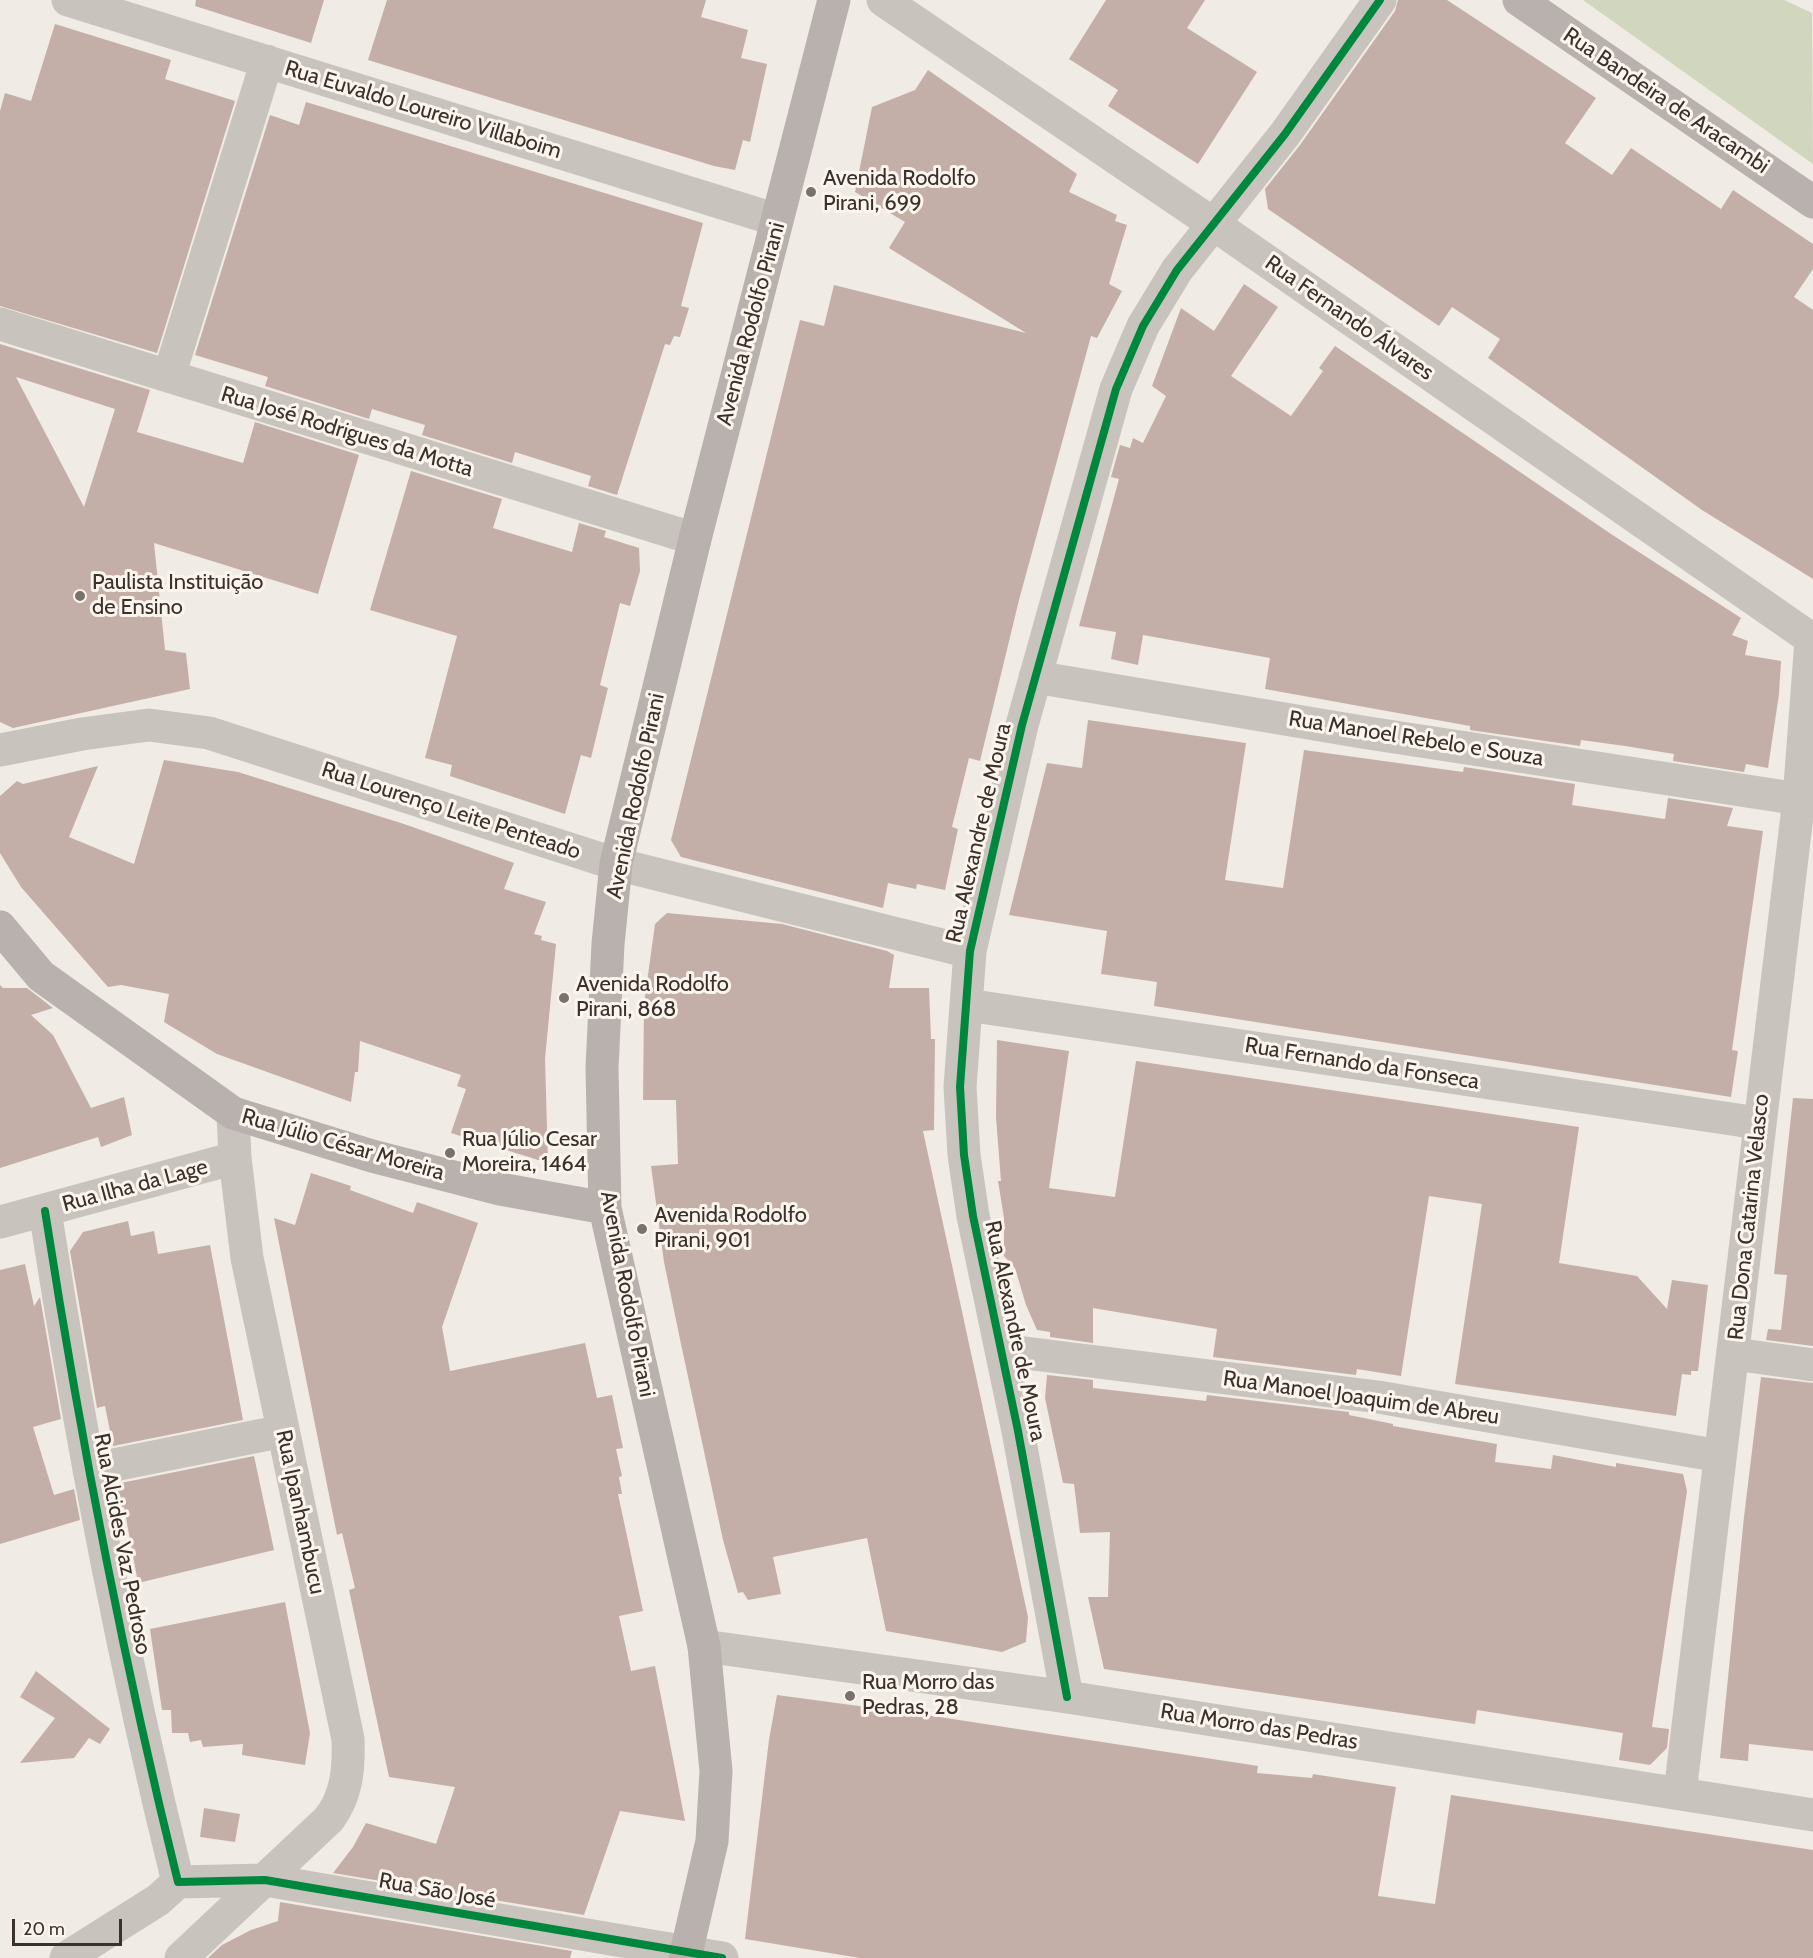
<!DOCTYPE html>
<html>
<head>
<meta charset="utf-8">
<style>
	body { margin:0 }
	#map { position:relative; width:1813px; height:1958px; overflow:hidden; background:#f0ebe5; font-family:Cabin,sans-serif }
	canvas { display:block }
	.scale { position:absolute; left:12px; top:1919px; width:110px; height:27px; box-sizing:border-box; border:3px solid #3b302b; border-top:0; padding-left:8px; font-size:18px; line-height:21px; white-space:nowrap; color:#3b302b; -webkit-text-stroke:4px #fbf5ee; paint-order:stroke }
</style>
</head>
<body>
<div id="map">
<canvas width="1813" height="1958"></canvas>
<div class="scale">20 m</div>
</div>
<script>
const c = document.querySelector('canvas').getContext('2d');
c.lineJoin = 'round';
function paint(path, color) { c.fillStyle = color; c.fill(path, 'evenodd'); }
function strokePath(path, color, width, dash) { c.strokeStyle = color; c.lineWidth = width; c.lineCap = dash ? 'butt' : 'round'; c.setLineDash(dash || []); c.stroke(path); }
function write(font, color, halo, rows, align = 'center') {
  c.font = font + ' Cabin,sans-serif'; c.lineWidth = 6; c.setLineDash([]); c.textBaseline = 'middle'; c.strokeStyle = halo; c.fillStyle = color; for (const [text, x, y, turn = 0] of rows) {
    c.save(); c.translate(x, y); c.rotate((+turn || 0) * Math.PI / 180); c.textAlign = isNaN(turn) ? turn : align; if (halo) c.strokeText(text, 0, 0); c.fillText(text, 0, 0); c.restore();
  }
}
paint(new Path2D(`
	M 1583,0 L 1784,0 L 1812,13 L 1813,164 Z`), '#d1d6bf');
paint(new Path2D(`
	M 196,0 L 324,0 L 311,43 L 195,6 Z
	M 387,0 L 706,0 L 701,17 L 748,30 L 741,58 L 767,64 L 750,142 L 743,140 L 735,170 L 714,166 L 368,60 Z
	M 1106,0 L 1205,0 L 1187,28 L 1257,72 L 1198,164 L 1108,106 L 1118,90 L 1069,59 Z
	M 1398,0 L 1447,0 L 1596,98 L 1565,143 L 1612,175 L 1631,148 L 1721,209 L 1733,190 L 1813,244 L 1813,269 L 1794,297 L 1813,310 L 1813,579 L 1702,510 L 1488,358 L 1500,339 L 1452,307 L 1439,326 L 1268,209 L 1265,189 L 1300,145 L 1395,11 Z
	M 55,24 L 171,60 L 165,79 L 235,101 L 157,353 L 0,306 L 0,111 L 5,93 L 31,101 Z
	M 928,70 L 1077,174 L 1069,192 L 1117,215 L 1115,221 L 1127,225 L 1109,284 L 1122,291 L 1097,338 L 1091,336 L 1019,600 L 980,761 L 969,758 L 952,827 L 958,829 L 945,890 L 917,884 L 916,889 L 888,883 L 883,908 L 681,857 L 671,840 L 800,320 L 824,326 L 834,285 L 1026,333 L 889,248 L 905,222 L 855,192 L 872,107 L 915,90 Z
	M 306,102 L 703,223 L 681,306 L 689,308 L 680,337 L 674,336 L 670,345 L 665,344 L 617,495 L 588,486 L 591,476 L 515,452 L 512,463 L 422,435 L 425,425 L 372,409 L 369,419 L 265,386 L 268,377 L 195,355 L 270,115 L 299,125 Z
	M 1244,284 L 1278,307 L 1231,376 L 1291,416 L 1323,371 L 1319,368 L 1335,346 L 1611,534 L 1741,618 L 1732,635 L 1748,641 L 1745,655 L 1781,661 L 1779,694 L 1768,768 L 1746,764 L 1744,772 L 1673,761 L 1674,754 L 1625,746 L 1581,740 L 1580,746 L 1470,730 L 1470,726 L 1265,689 L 1270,658 L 1143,635 L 1138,665 L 1111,659 L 1116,632 L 1079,626 L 1119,479 L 1111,477 L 1120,445 L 1130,448 L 1133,438 L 1143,443 L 1166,396 L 1152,386 L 1181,308 L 1214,331 Z
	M 0,344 L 150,390 L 137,432 L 243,463 L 255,422 L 359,455 L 318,594 L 154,543 L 165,650 L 186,653 L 190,689 L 13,728 L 0,722 ZM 16,377 L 115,409 L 84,507 Z
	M 411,471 L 502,499 L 493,528 L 572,552 L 579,523 L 606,531 L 604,537 L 639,548 L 640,571 L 630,606 L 620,603 L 600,685 L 608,688 L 591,758 L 581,755 L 565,814 L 450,776 L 452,765 L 425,758 L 457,636 L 370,610 Z
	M 1088,720 L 1246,743 L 1225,880 L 1283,888 L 1304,750 L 1463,772 L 1464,767 L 1575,784 L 1572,805 L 1665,819 L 1668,798 L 1733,808 L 1727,826 L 1763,831 L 1732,1050 L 1738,1051 L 1731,1097 L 1154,1006 L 1157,982 L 1101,974 L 1107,931 L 1009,915 L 1047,763 L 1082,768 Z
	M 164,760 L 238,772 L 404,824 L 514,863 L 504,889 L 546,902 L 534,934 L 542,936 L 541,940 L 556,944 L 545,1059 L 548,1163 L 451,1133 L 466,1089 L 457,1086 L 461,1075 L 360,1041 L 358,1072 L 355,1072 L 351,1102 L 217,1054 L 164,1022 L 169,994 L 121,985 L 108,987 L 21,887 L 0,853 L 0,796 L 17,781 L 23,784 L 98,766 L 69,837 L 134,864 Z
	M 667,913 L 782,924 L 887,951 L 894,955 L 889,988 L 929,988 L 931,1039 L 935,1039 L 934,1130 L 923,1131 L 1028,1617 L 1026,1642 L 1002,1652 L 886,1631 L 867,1538 L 773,1557 L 781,1594 L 748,1600 L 743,1592 L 738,1593 L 723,1540 L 681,1344 L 664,1262 L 651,1166 L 678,1164 L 676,1100 L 643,1100 L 644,1004 L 655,924 Z
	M 0,985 L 3,988 L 27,988 L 53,1008 L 31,1015 L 53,1035 L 91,1108 L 124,1097 L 132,1135 L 101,1147 L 98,1137 L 0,1168 Z
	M 997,1040 L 1069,1051 L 1049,1188 L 1115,1197 L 1136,1061 L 1579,1127 L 1559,1263 L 1637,1276 L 1667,1309 L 1672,1280 L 1708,1285 L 1698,1371 L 1691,1371 L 1691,1375 L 1682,1374 L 1676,1416 L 1455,1384 L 1482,1204 L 1429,1196 L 1401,1376 L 1357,1369 L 1356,1375 L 1213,1357 L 1217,1329 L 1093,1308 L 1093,1343 L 1050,1337 L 1050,1332 L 1037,1330 L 1026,1305 L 1015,1268 L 1004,1256 L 1004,1218 L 998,1181 L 1001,1181 L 996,1117 Z
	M 1793,1098 L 1813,1099 L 1813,1346 L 1766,1340 L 1768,1329 L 1781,1330 L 1787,1275 L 1774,1274 Z
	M 311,1173 L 351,1186 L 350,1190 L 413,1213 L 417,1202 L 478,1223 L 442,1327 L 450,1371 L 585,1343 L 597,1398 L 612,1395 L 623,1448 L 616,1449 L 622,1476 L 619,1477 L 622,1494 L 618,1494 L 643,1611 L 619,1616 L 631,1671 L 655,1666 L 685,1821 L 620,1811 L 584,1915 L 333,1873 L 353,1847 L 366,1823 L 436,1844 L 455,1787 L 389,1777 L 349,1590 L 355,1588 L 342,1533 L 337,1535 L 274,1218 L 295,1225 Z
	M 128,1221 L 131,1236 L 154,1231 L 158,1254 L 210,1245 L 243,1420 L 113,1446 L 105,1406 L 97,1408 L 70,1251 L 83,1232 Z
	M 25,1264 L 34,1306 L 40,1297 L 61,1419 L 33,1427 L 54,1495 L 74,1489 L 80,1520 L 0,1544 L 0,1270 Z
	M 1047,1375 L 1093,1380 L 1093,1388 L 1206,1401 L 1207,1395 L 1349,1412 L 1349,1415 L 1393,1424 L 1393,1426 L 1497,1444 L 1495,1462 L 1551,1469 L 1553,1455 L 1616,1467 L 1616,1463 L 1683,1474 L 1687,1491 L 1652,1727 L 1669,1729 L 1667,1748 L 1650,1765 L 1619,1760 L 1623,1733 L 1477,1710 L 1475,1724 L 1104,1669 L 1088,1597 L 1108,1597 L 1110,1532 L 1080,1533 L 1074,1484 L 1063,1483 L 1045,1398 Z
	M 1761,1377 L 1813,1383 L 1813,1751 L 1749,1744 L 1748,1761 L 1720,1758 L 1744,1517 Z
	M 254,1456 L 274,1550 L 138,1583 L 124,1507 L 116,1509 L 111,1485 Z
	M 285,1602 L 310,1733 L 305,1765 L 242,1755 L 243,1744 L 203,1747 L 201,1740 L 190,1742 L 188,1733 L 172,1733 L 171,1710 L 162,1710 L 150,1629 Z
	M 36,1671 L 110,1729 L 100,1744 L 89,1738 L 74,1758 L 20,1763 L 55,1718 L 20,1697 Z
	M 777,1695 L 933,1716 L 1258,1766 L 1257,1773 L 1312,1778 L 1313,1774 L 1396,1787 L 1378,1896 L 1435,1904 L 1451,1795 L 1813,1850 L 1813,1958 L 860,1958 L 745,1939 L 769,1740 Z
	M 204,1808 L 240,1814 L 235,1842 L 200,1837 Z
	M 280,1902 L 572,1951 L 570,1958 L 208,1958 L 222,1945 L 251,1930 L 278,1921 Z`), '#c3afa7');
strokePath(new Path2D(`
	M 68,0 L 777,220
	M 883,0 L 1212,223 L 1813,640
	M 0,324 L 695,539
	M 169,376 L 267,61
	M 1035,677 L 1362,732 L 1799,799
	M 0,750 L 82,734 L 149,725 L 209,733 L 616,864 L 970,952
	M 967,1005 L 1758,1123
	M 45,1211 C 80,1436 123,1660 178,1882
	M 0,1222 L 235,1158
	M 1001,1350 L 1378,1397 L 1720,1456
	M 1734,1354 L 1813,1365
	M 89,1470 L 283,1431
	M 704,1646 L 1067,1697 L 1813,1815
	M 1067,1697 L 1018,1431 L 973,1216 L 964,1155 L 960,1087 L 970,951 L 1022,725 L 1116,389 L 1143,326 L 1177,270 L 1285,134 L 1380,0
	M 1680,1793 L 1799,799 L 1811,640
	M 66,1958 L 158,1900 L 178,1882 L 265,1880 L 722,1958
	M 181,1958 L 329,1819 C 347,1795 349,1769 348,1739 L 247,1258 L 235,1158 L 233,1113`), '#c9c3be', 33);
strokePath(new Path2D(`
	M 1519,0 L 1813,202
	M 0,927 L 41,976 L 233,1113 L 372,1156 L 500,1189 L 605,1208
	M 685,1958 L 712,1841 L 716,1771 L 704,1646 L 605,1208 L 602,1068 L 608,944 L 616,864 L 695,539 L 834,0`), '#b8b1ad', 33);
strokePath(new Path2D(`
	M 45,1211 C 80,1436 123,1660 178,1882 L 265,1880 L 722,1958
	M 1067,1697 L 1018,1431 L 973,1216 L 964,1155 L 960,1087 L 970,951 L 1022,725 L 1116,389 L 1143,326 L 1177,270 L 1285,134 L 1380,0`), '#00873e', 8);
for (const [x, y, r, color] of [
	[811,192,6,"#7a716c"],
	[80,596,6,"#7a716c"],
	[564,998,6,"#7a716c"],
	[450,1153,6,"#7a716c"],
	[642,1229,6,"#7a716c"],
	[850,1696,6,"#7a716c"]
]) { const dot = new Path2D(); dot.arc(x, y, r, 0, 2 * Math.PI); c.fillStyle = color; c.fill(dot); strokePath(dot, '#fbf5ee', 2); }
write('22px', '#3b302b', '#fbf5ee', [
	["Rua Bandeira de Aracambi",1666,101,34],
	["Rua Euvaldo Loureiro Villaboim",423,110,17],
	["Rua Fernando Álvares",1349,318,35],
	["Avenida Rodolfo Pirani",751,324,-75],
	["Rua José Rodrigues da Motta",347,432,17],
	["Rua Manoel Rebelo e Souza",1416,739,9],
	["Avenida Rodolfo Pirani",636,796,-78],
	["Rua Lourenço Leite Penteado",451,811,18],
	["Rua Alexandre de Moura",979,833,-77],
	["Rua Fernando da Fonseca",1362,1064,9],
	["Rua Júlio César Moreira",343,1145,16],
	["Rua Ilha da Lage",135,1186,-15],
	["Rua Dona Catarina Velasco",1749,1217,-84],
	["Avenida Rodolfo Pirani",627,1294,79],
	["Rua Alexandre de Moura",1015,1331,78],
	["Rua Manoel Joaquim de Abreu",1361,1398,8],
	["Rua Ipanhambucu",300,1512,78],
	["Rua Alcides Vaz Pedroso",122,1544,79],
	["Rua Morro das Pedras",1259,1727,9],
	["Rua São José",437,1891,10]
]);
write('22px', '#3b302b', '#fbf5ee', [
	["Avenida Rodolfo",823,179],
	["Pirani, 699",823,204],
	["Paulista Instituição",92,583],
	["de Ensino",92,608],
	["Avenida Rodolfo",576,985],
	["Pirani, 868",576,1010],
	["Rua Júlio Cesar",462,1140],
	["Moreira, 1464",462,1165],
	["Avenida Rodolfo",654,1216],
	["Pirani, 901",654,1241],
	["Rua Morro das",862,1683],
	["Pedras, 28",862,1708]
], 'left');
</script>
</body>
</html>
